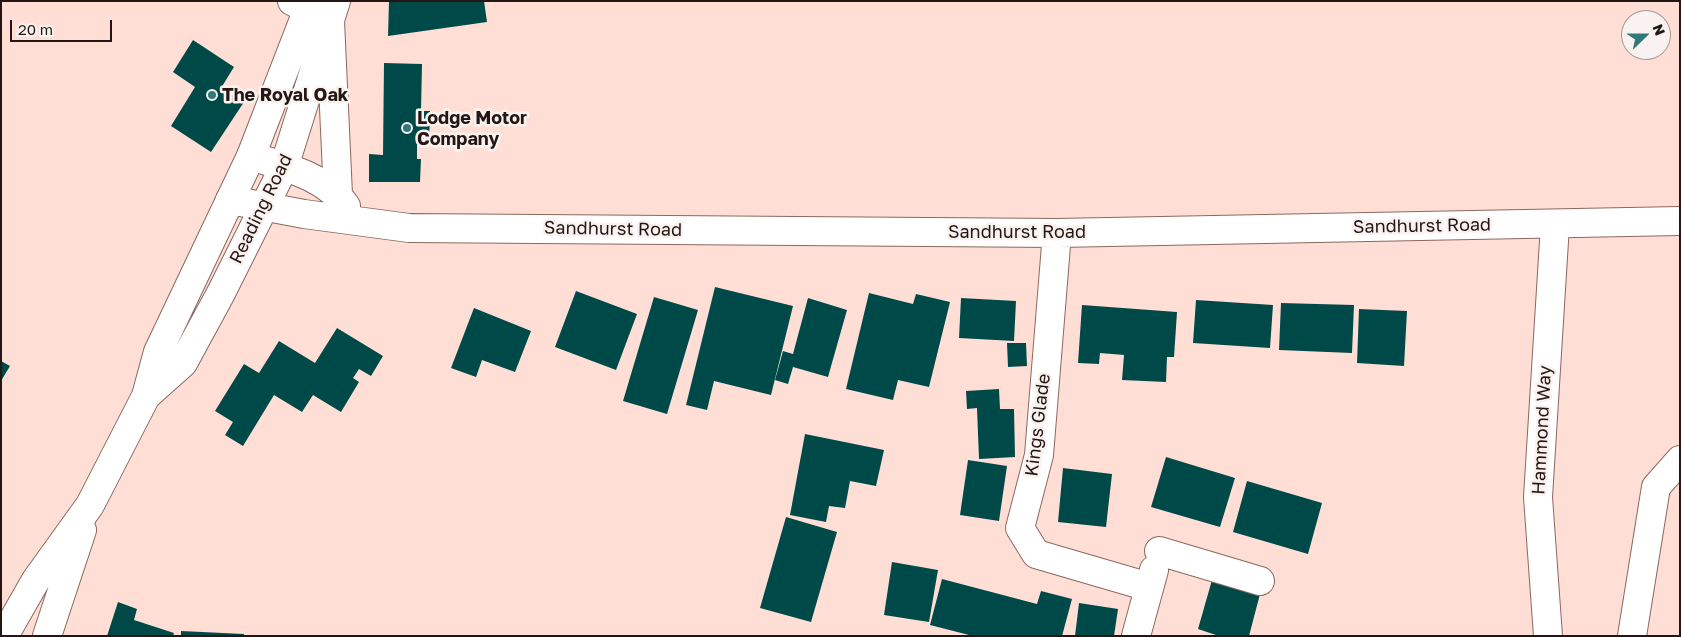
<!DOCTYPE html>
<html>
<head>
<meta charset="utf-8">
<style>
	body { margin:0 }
	#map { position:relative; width:1681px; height:637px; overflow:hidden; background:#ffdfd5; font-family:"Golos Text",sans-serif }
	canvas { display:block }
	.frame { position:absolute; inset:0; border:2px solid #241612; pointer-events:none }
	.north { position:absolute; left:1621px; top:10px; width:50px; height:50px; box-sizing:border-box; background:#faf2f0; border:1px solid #a49a97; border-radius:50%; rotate:68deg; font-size:14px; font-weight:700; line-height:20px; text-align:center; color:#241612 }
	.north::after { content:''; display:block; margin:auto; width:18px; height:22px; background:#2f7979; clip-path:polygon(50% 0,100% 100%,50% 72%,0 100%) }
	.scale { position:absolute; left:10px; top:20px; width:102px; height:22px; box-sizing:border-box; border:2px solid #241612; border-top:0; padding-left:6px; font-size:15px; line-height:18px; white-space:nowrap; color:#241612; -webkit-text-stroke:4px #faf2f0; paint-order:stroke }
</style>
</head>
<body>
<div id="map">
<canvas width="1681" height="637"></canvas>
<div class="frame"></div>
<div class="north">N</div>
<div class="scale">20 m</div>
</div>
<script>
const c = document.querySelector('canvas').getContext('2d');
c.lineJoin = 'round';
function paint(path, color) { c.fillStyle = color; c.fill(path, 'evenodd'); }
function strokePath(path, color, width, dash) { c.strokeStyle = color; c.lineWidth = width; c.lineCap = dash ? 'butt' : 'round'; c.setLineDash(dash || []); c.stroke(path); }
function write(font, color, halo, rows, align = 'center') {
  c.font = font + ' "Golos Text",sans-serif'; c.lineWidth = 5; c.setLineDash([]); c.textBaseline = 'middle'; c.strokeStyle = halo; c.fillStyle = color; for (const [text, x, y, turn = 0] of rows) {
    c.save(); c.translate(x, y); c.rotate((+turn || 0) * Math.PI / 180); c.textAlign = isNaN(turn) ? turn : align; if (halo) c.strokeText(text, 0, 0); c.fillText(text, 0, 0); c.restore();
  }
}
paint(new Path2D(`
	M 389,1 L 484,1 L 487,22 L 388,36 Z
	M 193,40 L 234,67 L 221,88 L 244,102 L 211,152 L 171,126 L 195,87 L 173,72 Z
	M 384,63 L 422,64 L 421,111 L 430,111 L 429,145 L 417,145 L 417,159 L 421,159 L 420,182 L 369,182 L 369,154 L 383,155 Z
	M 715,287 L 793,306 L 771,395 L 714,381 L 707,410 L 686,405 Z
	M 576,291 L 637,314 L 616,370 L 555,347 Z
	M 869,293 L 913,304 L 916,294 L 950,302 L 929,387 L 898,380 L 893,400 L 846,389 Z
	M 654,297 L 698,310 L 667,414 L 623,401 Z
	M 808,298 L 847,310 L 828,377 L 793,367 L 788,384 L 775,380 L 783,351 L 793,354 Z
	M 961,298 L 1016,301 L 1014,341 L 959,338 Z
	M 1196,300 L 1273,305 L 1270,348 L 1193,343 Z
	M 1281,303 L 1354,305 L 1352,353 L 1279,350 Z
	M 1082,305 L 1177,312 L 1174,357 L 1167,357 L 1166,382 L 1122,380 L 1124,355 L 1100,353 L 1099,364 L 1078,363 Z
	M 474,308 L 531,331 L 515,372 L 482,360 L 476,377 L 451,368 Z
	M 1359,309 L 1407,311 L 1404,366 L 1357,363 Z
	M 337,328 L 383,356 L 371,376 L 359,369 L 353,378 L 359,382 L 341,412 L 313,395 L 302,412 L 274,395 L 243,446 L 225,435 L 233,422 L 215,411 L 244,364 L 259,373 L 279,341 L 315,363 Z
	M 1007,343 L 1026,343 L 1027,366 L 1008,367 Z
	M 1,361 L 10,366 L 1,381 Z
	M 999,389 L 1000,409 L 1014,409 L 1015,457 L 979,459 L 977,408 L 967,409 L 966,391 Z
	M 805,434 L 884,450 L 876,486 L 850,481 L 845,508 L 829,506 L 826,522 L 790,515 Z
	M 1166,457 L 1235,478 L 1220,527 L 1151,507 Z
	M 968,460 L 1007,466 L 999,521 L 960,515 Z
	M 1063,468 L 1112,474 L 1106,527 L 1058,522 Z
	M 1247,481 L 1322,503 L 1308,554 L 1233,532 Z
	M 786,517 L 837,532 L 811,622 L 760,608 Z
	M 892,562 L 938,570 L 929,622 L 884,615 Z
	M 942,579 L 1037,604 L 1041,591 L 1072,599 L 1062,636 L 973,636 L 930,625 Z
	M 1212,580 L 1260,594 L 1249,636 L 1219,636 L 1198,629 Z
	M 118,602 L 137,609 L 134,620 L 174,633 L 173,636 L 107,636 Z
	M 1079,603 L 1118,609 L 1114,636 L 1075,636 Z
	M 181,631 L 244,634 L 244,636 L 181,636 Z`), '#004949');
const minor = new Path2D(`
	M 292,1 L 330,21 L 338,195
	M 251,156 C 285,167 325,176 346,206
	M 230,200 L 304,214 L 409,228 L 1057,233 L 1680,221
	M 1057,233 L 1039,455 L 1020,528 L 1036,554 L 1149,587
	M 1159,551 L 1260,581
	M 1136,636 L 1154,570
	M 1548,636 L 1538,497 L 1555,225
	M 1632,636 L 1656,487 L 1680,460`);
const major = new Path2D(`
	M 146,396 L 183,363 L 221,293 L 284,167 L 336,1
	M 4,636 L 36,580 L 90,505 L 146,396 L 158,352 L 251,156 L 311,1
	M 47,636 L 82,530`);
strokePath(minor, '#8b685f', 30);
strokePath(major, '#8b685f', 30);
strokePath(minor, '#fff', 28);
strokePath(major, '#fff', 28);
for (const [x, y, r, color] of [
	[212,95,5,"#2f7979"],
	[407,128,5,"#2f7979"]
]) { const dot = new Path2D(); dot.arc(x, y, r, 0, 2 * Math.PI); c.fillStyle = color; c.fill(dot); strokePath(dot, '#faf2f0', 2); }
write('bold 18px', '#241612', '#faf2f0', [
	["The Royal Oak",222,95],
	["Lodge Motor",417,118],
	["Company",417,139]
], 'left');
write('18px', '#241612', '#faf2f0', [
	["Reading Road",261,209,-64],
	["Sandhurst Road",1422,226,-1],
	["Sandhurst Road",613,229,1],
	["Sandhurst Road",1017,232],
	["Kings Glade",1038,425,-83],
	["Hammond Way",1542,430,-87]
]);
</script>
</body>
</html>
